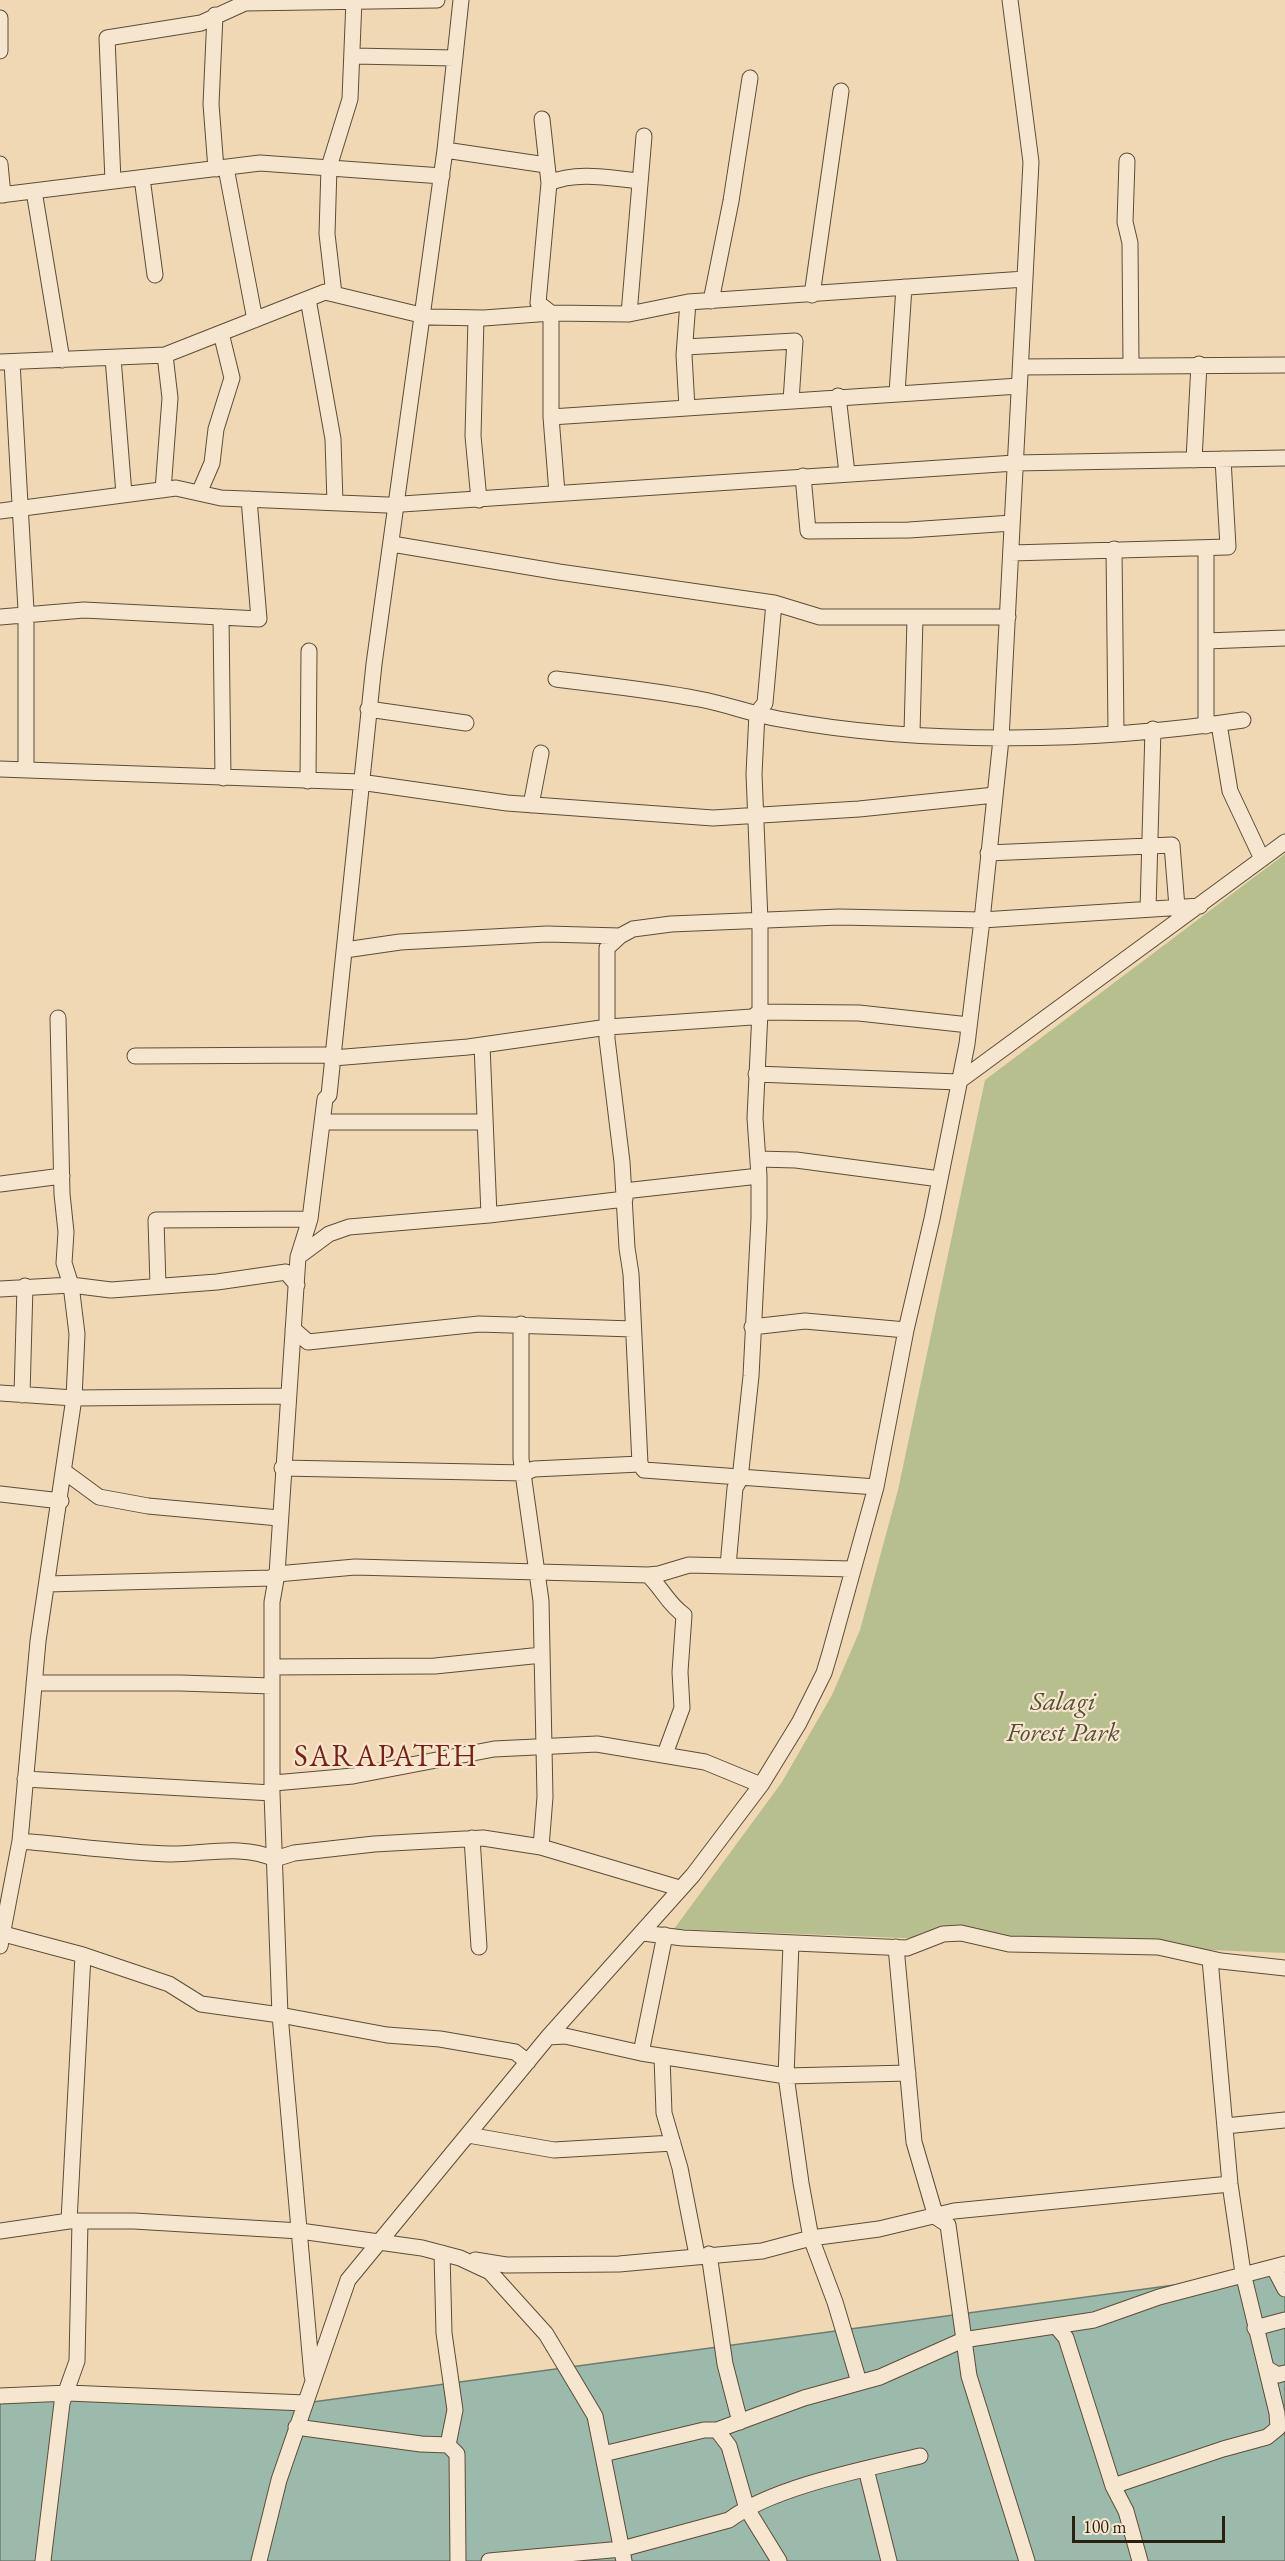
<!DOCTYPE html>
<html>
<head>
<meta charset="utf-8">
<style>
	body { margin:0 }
	#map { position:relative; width:1285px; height:2561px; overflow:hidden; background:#f1d8b5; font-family:"EB Garamond",serif }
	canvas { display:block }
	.scale { position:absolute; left:1072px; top:2516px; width:153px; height:27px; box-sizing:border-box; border:3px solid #2b1f0f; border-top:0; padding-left:8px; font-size:18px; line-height:21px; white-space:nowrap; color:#2b1f0f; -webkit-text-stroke:4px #f6e6cf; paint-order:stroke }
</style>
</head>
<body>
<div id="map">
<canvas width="1285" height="2561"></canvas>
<div class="scale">100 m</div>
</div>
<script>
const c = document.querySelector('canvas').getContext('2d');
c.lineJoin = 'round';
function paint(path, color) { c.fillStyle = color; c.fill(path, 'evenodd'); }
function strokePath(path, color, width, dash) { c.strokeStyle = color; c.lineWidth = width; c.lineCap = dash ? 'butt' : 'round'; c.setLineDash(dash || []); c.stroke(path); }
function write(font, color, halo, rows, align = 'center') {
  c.font = font + ' "EB Garamond",serif'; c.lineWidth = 4.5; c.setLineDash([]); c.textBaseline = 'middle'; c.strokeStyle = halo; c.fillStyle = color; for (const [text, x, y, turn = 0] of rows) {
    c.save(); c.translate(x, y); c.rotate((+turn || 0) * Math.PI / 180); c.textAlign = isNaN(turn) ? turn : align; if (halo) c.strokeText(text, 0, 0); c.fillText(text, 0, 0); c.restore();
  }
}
paint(new Path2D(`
	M 1285,854 L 1285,1953 L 674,1929 L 782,1782 L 832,1695 L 860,1630 L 898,1490 L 985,1080 Z`), '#b8bf8f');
const water = new Path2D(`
	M 1285,2270 L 1285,2561 L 0,2561 L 0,2396 L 305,2403 Z`);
paint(water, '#9bbaab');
strokePath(water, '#6e7c6d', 1.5);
const minor = new Path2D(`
	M 215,15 L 211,104 L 216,169
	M 0,18 L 0,51
	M 353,56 L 455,58
	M 542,119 L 549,183 L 538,303 L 551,313 L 551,417 L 557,493
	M 445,150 L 546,165
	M 1127,161 L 1125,222 L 1130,243 L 1131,365
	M 0,164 L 3,195
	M 226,168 L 255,320
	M 142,178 L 155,275
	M 113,181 L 107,38 L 201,23 L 245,3 L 437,0
	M 549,183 C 576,171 610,178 639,181
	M 34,191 L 62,360
	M 0,195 L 260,163 L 442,176
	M 334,294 L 327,234 L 329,167 L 350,99 L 354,0
	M 812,295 L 841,91
	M 308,299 L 333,439 L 335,503
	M 711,301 L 731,201 L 750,78
	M 629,314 L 644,136
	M 476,318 L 473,436 L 479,500
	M 685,347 L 795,341 L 791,401
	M 113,358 L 124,494
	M 0,362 L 165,355 L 325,292 L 429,317 L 484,318 L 551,313 L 629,314 L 688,302 L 1025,279
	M 12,362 L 26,610 L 26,770
	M 1021,367 L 1285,365
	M 897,393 L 904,287
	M 838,396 L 847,473
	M 687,408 L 684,355 L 688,302
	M 551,417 L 1019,386
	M 1194,460 L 1199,364
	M 803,476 L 808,531 L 909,530 L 1012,523
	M 163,490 L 170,398 L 165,355
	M 199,493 L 212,463 L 216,429 L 232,378 L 221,333
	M 0,511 L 176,488 L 221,498 L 387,505 L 1015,463 L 1285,458
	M 392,544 L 559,572 L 774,603 L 820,617 L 1008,617
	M 1114,549 L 1116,732
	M 1206,549 L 1206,726
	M 1011,553 L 1228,547 L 1223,459
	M 0,617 L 84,610 L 259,619 L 249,499
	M 221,617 L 223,778
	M 1206,641 L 1285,638
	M 556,679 C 604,685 652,690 699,699 C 726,704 752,714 779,719 C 925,746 1097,742 1243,720
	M 368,709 L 466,723
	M 1219,724 L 1230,791 L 1262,859
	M 912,733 L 915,618
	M 0,769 L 360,782 L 507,803 L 713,818 L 859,809 L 995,795
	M 308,781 L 309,651
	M 531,805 L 541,753
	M 988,853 L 1172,845 L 1177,907
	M 1148,909 L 1153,729
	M 620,936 L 607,948 L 607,1039 L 622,1162 L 627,1248 L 631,1274 L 640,1464
	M 345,950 L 400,942 L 547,934 L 620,936 L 633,929 L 671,924 L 839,917 L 982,920 L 1200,906
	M 482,1045 L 489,1215
	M 135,1056 L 325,1055 L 333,1058 L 468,1047 L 608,1027 L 752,1017 L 760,1012 L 859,1013 L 969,1025
	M 756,1074 L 958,1082 L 1285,842
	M 322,1122 L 484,1122
	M 758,1159 L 796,1160 L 940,1179
	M 0,1184 L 62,1176
	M 624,1191 L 759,1176
	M 298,1257 L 329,1234 L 349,1227 L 489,1215 L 625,1199
	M 158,1286 L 156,1220 L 310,1219
	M 0,1289 L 71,1285 L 111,1290 L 217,1282 L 286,1272 L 297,1285
	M 521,1324 L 521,1459 L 541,1601 L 545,1797 L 541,1847
	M 752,1327 L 805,1321 L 906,1330
	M 293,1329 L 308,1342 L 479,1324 L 633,1329
	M 0,1393 L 74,1398 L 288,1396
	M 22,1395 L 25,1286
	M 282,1468 L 524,1473 L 534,1469 L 640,1464 L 644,1470 L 876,1487
	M 65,1472 L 99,1497 L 148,1506 L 279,1518
	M 0,1494 L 61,1501
	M 728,1566 L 735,1488 L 740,1479 L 751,1376 L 759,1219 L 759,1176 L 755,1118 L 760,1012 L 760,921 L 754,774 L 757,713 L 765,703 L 774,603
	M 648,1575 C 662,1588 668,1604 684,1615 L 680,1672 L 682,1708 L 665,1754
	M 47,1584 L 271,1578 L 277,1574 L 355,1567 L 648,1575 L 659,1574 L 689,1565 L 851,1569
	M 272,1667 L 435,1666 L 542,1655
	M 34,1683 L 180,1683 L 272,1686
	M 25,1779 L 272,1793
	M 274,1783 L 353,1776 L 494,1749 L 597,1744 L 705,1762 L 761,1785
	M 472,1838 L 479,1947
	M 20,1841 C 70,1845 121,1853 171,1854 C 205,1854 243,1844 275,1859 L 294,1853 L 374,1844 L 483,1838 L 541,1847 L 679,1888
	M 0,1933 L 83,1955 L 169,1984 L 201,2004 L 280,2015 L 387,2035 L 440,2039 L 515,2052 L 528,2062
	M 643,1933 L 683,1938 L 907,1948 L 943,1934 L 961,1933 L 1009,1944 L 1158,1947 L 1221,1961 L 1285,1968
	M 791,1943 L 786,2076 L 801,2183 L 811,2238 L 835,2302 L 859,2382
	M 0,1946 L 20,1841 L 38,1641 L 74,1398 L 77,1334 L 71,1285 L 64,1263 L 66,1232 L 62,1194 L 58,1018
	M 896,1947 L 914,2142 L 936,2217 L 948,2225 L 969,2376 L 1027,2561
	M 548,2037 L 565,2036 L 641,2053 L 786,2076 L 908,2073
	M 641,2053 L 665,1935
	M 662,2057 L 664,2113 L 680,2168 L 697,2255
	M 1225,2126 L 1285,2120
	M 468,2135 L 554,2150 L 673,2143
	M 69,2221 L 83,1955
	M 0,2231 L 69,2221 L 134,2221 L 300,2231 L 422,2248 L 460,2258 L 490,2272 L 546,2334 L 595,2416 L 624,2561
	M 442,2253 L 444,2333 L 455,2410 L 448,2445
	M 709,2254 L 725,2364 L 740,2422
	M 475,2260 L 506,2265 L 619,2264 L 762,2251 L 811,2238 L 879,2229 L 954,2211 L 1230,2184
	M 1274,2268 L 1285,2289
	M 1056,2326 L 1066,2338 L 1113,2486 L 1126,2511 L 1140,2561
	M 1255,2328 L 1285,2320
	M 1266,2368 L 1278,2375 L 1285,2373
	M 312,2376 L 280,2015 L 272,1793 L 272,1602 L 277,1574 L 298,1257 L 310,1219 L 325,1099 L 329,1095 L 374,664 L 445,150 L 461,0
	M 0,2396 L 68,2393 L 305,2403
	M 296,2427 L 421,2444 L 448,2445 L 457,2454 L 458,2561
	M 717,2430 L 729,2446 L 747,2509 L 779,2561
	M 603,2454 L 704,2430 L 717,2430 L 804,2398 L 880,2377 L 963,2340 L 1094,2320 L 1159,2297 L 1285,2264
	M 866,2469 L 889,2561
	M 1113,2486 L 1223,2449 L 1267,2437 L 1278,2428 L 1277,2413 L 1243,2273 L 1230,2184 L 1210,1959
	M 43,2561 L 62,2403 L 77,2361 L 80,2221
	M 259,2561 L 279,2480 L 348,2280 L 548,2037 L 693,1875 L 761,1785 L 799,1723 L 824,1673 L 830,1653 L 876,1487 L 906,1330 L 932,1219 L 967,1044 L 982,920 L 1001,739 L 1031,162 L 1010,0
	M 489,2561 L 622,2549 L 729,2520 C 773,2487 865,2469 920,2456`);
strokePath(minor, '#5c4d38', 17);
strokePath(minor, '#f6e6cf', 15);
write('italic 27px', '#554f35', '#f6e6cf', [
	["Salagi",1063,1703],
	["Forest Park",1063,1734]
]);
c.letterSpacing = '1.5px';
write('30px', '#7a1f14', '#f6e6cf', [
	["SARAPATEH",386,1758]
]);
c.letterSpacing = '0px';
</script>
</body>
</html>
